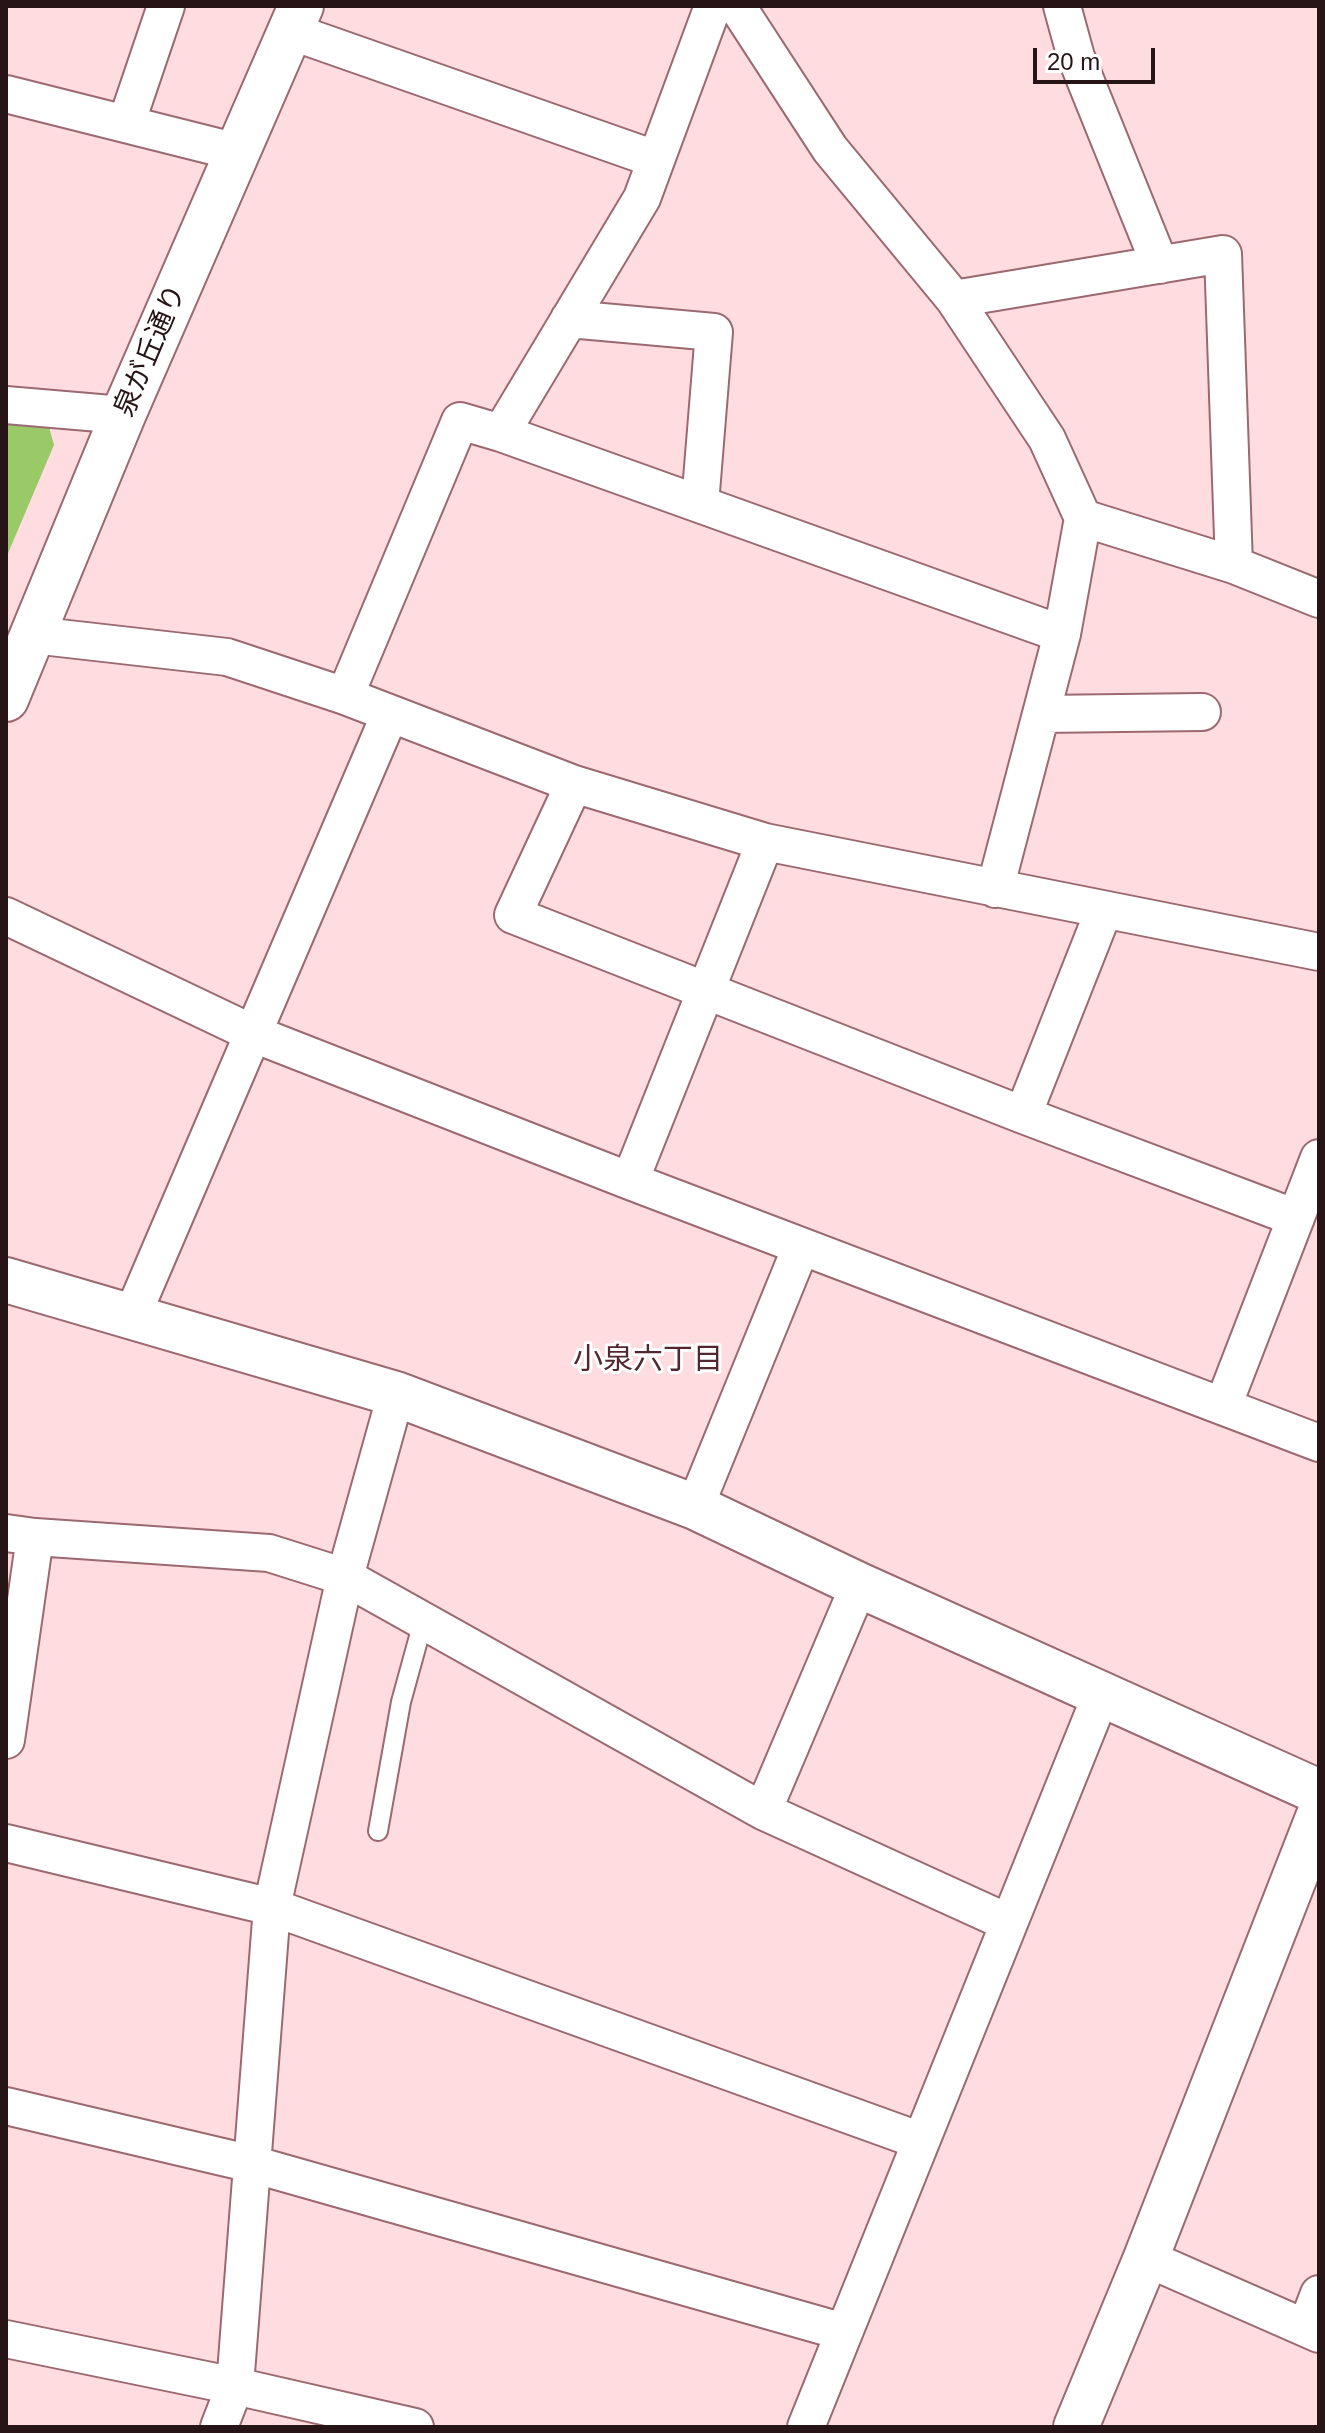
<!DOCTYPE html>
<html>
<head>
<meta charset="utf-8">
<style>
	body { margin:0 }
	#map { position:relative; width:1325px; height:2433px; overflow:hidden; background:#fedcdf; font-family:Helvetica,sans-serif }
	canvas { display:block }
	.frame { position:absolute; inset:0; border:8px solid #271417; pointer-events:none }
	.scale { position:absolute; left:1033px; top:48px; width:122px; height:36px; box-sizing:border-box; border:4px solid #271417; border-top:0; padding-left:10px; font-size:24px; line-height:28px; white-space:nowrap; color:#271417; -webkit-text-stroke:6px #fff; paint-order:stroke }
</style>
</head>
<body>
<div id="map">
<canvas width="1325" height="2433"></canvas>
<div class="frame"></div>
<div class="scale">20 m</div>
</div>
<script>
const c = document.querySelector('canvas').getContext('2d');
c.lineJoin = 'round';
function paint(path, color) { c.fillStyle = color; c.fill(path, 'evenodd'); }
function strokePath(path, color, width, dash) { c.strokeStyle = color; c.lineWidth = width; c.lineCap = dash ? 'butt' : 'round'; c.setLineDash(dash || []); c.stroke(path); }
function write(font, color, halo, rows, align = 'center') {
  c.font = font + ' Helvetica,"Noto Sans JP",sans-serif'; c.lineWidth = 6; c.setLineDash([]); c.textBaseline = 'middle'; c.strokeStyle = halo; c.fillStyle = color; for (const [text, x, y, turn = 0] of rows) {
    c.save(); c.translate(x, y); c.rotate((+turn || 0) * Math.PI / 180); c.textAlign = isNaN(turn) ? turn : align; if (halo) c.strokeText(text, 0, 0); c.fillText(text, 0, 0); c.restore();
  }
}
paint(new Path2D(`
	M 6,424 L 49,427 L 54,445 L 6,558 Z`), '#9ac968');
const service = new Path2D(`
	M 378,1831 L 401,1702 L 423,1622`);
const minor = new Path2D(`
	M 737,6 L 830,149 L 954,299 L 1047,439 L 1083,518 L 1062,634 L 995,889
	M 1062,6 L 1076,57 L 1160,265
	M 290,31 L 655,159
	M 6,94 L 237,152
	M 126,124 L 166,6
	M 954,299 L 1223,254 L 1234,565
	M 569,319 L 714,332 L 700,504
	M 6,405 L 123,415
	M 501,433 L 642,198 L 713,6
	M 1083,518 L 1234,565 L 1319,599
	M 33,635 L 227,657 L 345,696 L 574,784 L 765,842 L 1319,952
	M 345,696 L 460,421 L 501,433 L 1062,634
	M 1041,714 L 1202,712
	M 574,784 L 513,915 L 1023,1115 L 1296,1218
	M 6,916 L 254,1034 L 630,1181 L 1319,1443
	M 1023,1115 L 1104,910
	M 630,1181 L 765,842
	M 132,1316 L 390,714
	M 1223,1406 L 1319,1158
	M 695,1507 L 801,1247
	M 6,1533 L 35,1537 L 269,1553 L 345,1577 L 763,1811 L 1009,1923
	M 6,1740 L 35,1537
	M 763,1811 L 859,1585
	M 6,1843 L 272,1907 L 921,2141
	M 6,2106 L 252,2164 L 844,2332
	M 1146,2258 L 1319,2334
	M 1306,2328 L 1319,2294
	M 6,2339 L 235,2386 L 415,2427
	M 219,2427 L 235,2386 L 272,1907 L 345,1577 L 396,1394
	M 806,2427 L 1101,1695`);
const tertiary = new Path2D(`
	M 6,699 L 123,415 L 301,6
	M 6,1280 L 396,1394 L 695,1507 L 859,1585 L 1319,1792
	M 1076,2427 L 1146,2258 L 1319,1815`);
strokePath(service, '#9b6970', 22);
strokePath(minor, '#9b6970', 40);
strokePath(tertiary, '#9b6970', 48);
strokePath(service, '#fff', 18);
strokePath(minor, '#fff', 36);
strokePath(tertiary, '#fff', 44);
write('28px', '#271417', '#fff', [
	["泉が丘通り",151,351,-67]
]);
write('30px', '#52272f', '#fff', [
	["小泉六丁目",648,1361]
]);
</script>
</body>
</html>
